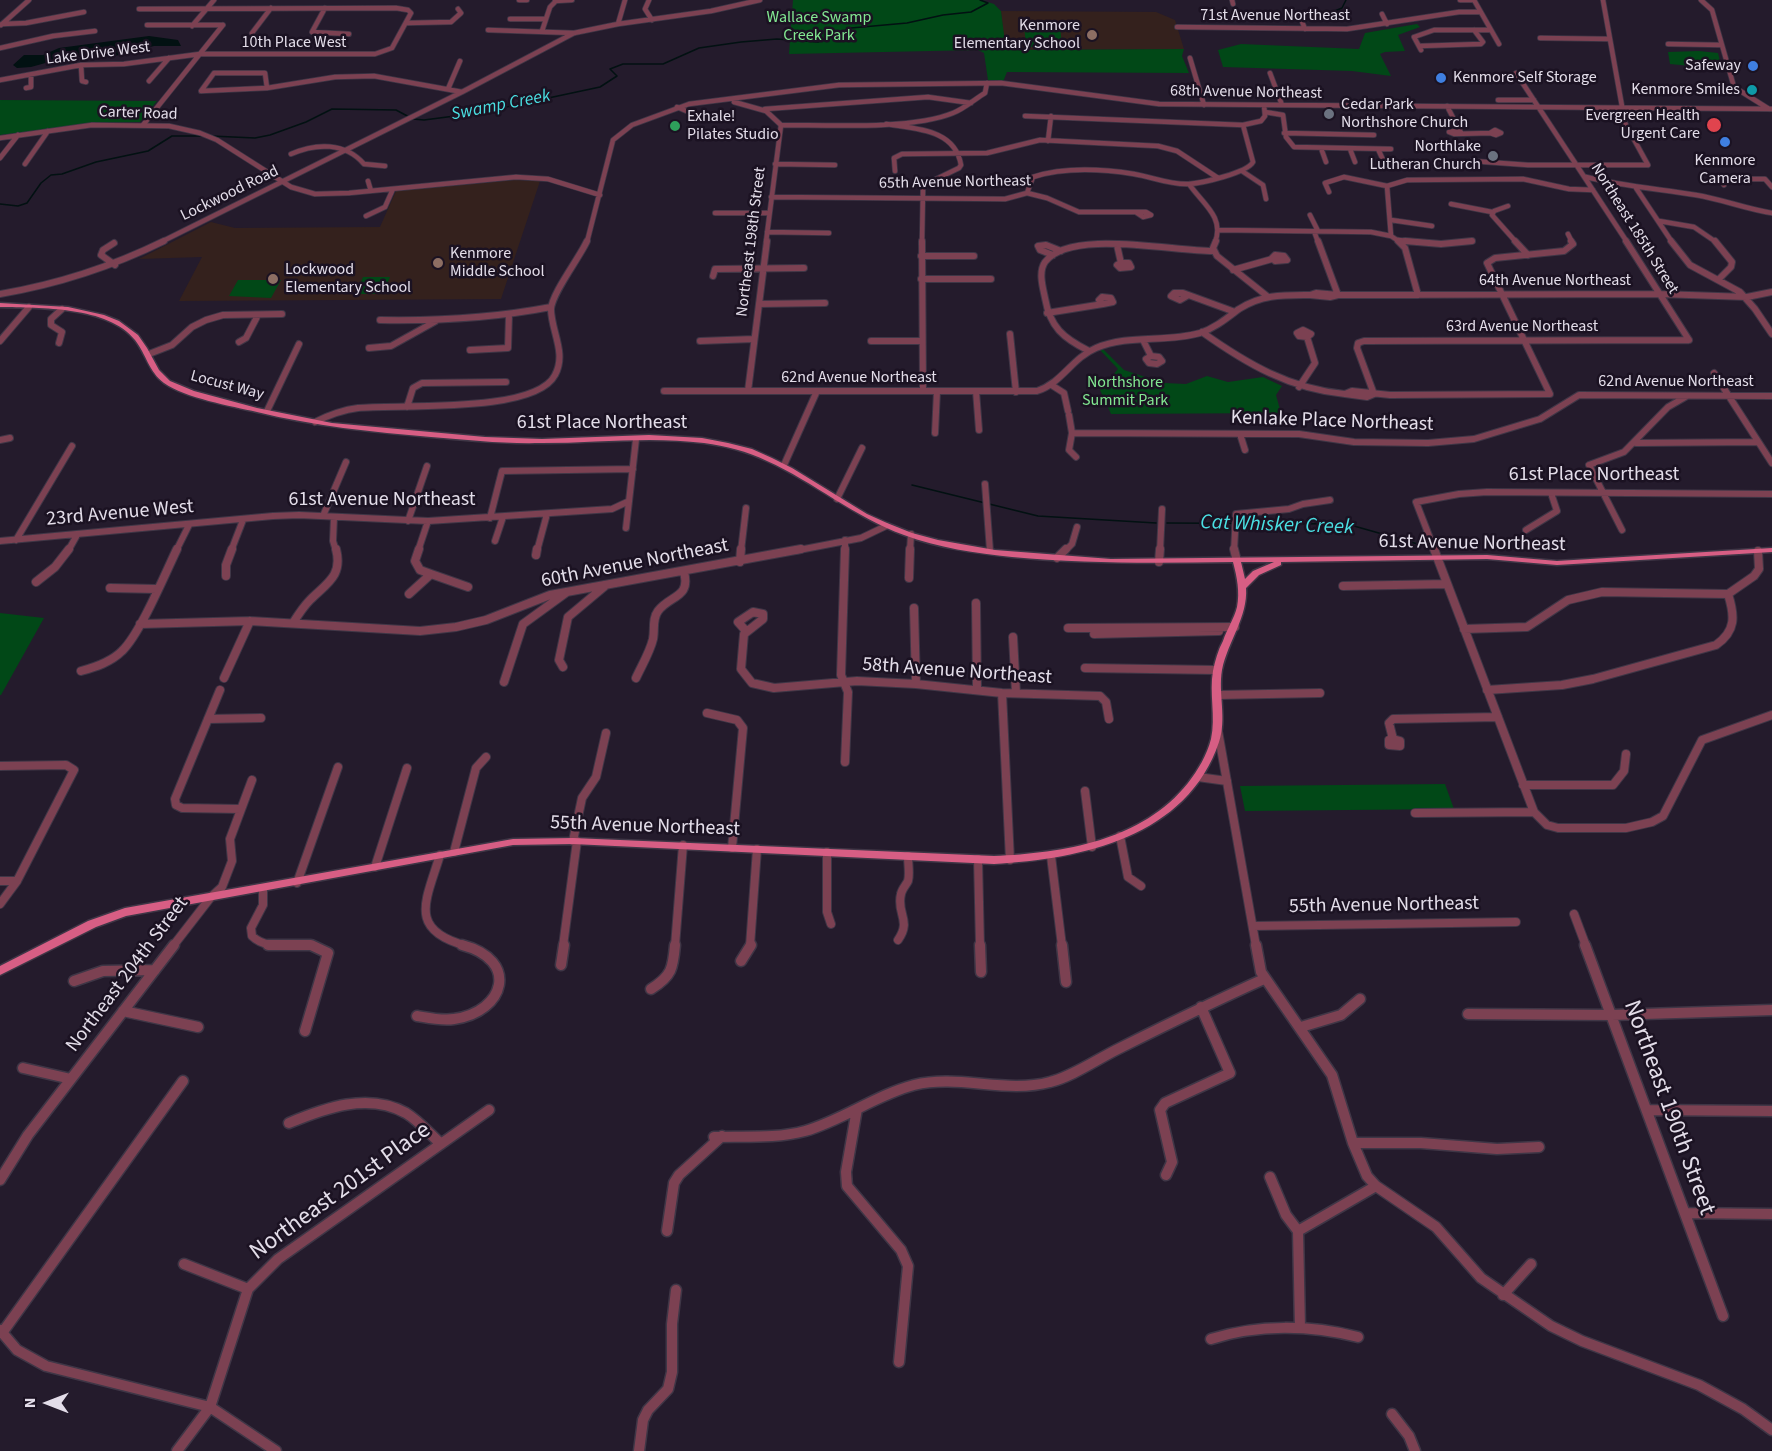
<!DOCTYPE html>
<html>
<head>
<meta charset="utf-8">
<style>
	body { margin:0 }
	#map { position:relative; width:1772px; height:1451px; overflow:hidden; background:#241b2c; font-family:"Source Sans 3",sans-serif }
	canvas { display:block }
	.north { position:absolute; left:18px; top:1373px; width:60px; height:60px; -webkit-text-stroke:4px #1b1222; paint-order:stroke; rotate:270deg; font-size:16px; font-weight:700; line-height:24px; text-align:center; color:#e3dde9 }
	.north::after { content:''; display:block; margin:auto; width:21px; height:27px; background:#e3dde9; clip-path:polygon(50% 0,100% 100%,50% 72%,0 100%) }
</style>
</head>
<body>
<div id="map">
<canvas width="1772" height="1451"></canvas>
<div class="north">N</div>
</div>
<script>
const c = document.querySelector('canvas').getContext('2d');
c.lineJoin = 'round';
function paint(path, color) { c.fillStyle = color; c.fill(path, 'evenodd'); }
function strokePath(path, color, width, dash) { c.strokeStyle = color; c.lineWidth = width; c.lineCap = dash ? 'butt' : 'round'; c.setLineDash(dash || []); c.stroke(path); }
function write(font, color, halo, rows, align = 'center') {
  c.font = font + ' "Source Sans 3",sans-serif'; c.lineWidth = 5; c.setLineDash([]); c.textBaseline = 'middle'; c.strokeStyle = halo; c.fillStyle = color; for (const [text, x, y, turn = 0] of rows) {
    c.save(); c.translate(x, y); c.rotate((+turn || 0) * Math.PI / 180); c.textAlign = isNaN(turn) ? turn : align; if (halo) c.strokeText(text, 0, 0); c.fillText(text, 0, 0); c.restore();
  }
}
paint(new Path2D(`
	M 1001,11 L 1156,12 L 1175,20 L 1184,49 L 1005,50 Z
	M 515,180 L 540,181 L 501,299 L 179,301 L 202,257 L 139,259 L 211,222 L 235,228 L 380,227 L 396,191 Z`), '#34211d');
paint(new Path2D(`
	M 793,0 L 981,0 L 994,4 L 1001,11 L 1006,50 L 1184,49 L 1182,56 L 1189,73 L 1007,72 L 1003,82 L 988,80 L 984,53 L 978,50 L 789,54 Z
	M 1417,24 L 1420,27 L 1398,35 L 1405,51 L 1385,52 L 1380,54 L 1391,76 L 1352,71 L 1223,67 L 1218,50 L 1241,44 L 1359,49 L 1365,33 Z
	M 1024,25 L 1060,25 L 1062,47 L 1026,47 Z
	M 1699,51 L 1718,53 L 1722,69 L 1670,64 L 1668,52 Z
	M 0,100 L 157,101 L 140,122 L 95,123 L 0,135 Z
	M 363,277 L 390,277 L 383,294 L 356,294 Z
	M 238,280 L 281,280 L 271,298 L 229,296 Z
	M 1103,349 L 1124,370 L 1164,383 L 1186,384 L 1207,376 L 1228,382 L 1263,377 L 1282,386 L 1276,395 L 1281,413 L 1111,414 L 1100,390 L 1118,369 L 1100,350 Z
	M 0,613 L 44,618 L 1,695 L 0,695 Z
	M 1445,784 L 1454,809 L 1245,811 L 1240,786 Z`), '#014817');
paint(new Path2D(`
	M 149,36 L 178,40 L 181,46 L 154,46 L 111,57 L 67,57 L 31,67 L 17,68 L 13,65 L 24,55 L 43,55 L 59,48 Z`), '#021112');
strokePath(new Path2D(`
	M 1315,19 L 1342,8 L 1346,0
	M 211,136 L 255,138 L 270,135 L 306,122 L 332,109 L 396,110 L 413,119 L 424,120 L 478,113 L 600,87 L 617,76 L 610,69 L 623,64 L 663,64 L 699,48 L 741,42 L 777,39 L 818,42 L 851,28 L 907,23 L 943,15 L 971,12 L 988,3 L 980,0
	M 0,204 L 18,206 L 27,203 L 41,183 L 51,175 L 62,174 L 96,162 L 148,151 L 172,136 L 202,136
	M 912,485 L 1038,516 L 1156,523
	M 1167,523 L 1347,524 L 1421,545`), '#021112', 1.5);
const minorFar3 = new Path2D(`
	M 519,0 L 527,0
	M 649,0 L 645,9 L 652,20
	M 1232,0 L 1233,4
	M 1460,0 L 1474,0
	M 1474,0 L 1499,44
	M 1603,0 L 1625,123 L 1648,165
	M 1701,0 L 1712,10 L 1734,87 L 1769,109
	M 555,1 L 572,0
	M 325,8 L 312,32 L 349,34
	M 1299,14 L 1305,29
	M 1382,14 L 1387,24
	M 510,19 L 546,19
	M 407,23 L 451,22 L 461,13 L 458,9
	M 2,24 L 26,23 L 84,12
	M 618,24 L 625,0
	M 1,25 L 29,0
	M 147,25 L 223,25
	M 192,26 L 214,0
	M 1177,27 L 1347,29 L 1459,12 L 1480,12
	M 488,30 L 575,33
	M 542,31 L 550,7 L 557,0
	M 252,33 L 271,8
	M 1540,38 L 1610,39
	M 1668,44 L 1722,45
	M 1419,46 L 1481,44 L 1483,42 L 1474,30
	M 0,48 L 53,36 L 95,31
	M 1421,50 L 1414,37 L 1434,30 L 1490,30
	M 1190,58 L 1204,105
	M 81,65 L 82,81 L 86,82
	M 214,73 L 265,73 L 267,88 L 201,91 Z
	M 1270,73 L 1282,105
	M 1516,73 L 1627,242
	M 0,80 L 81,65 L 124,64 L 200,54 L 375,54 L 392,48 L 411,13 L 408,10 L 396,8 L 139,9
	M 149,81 L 169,58
	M 26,88 L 31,87 L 31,75
	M 267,88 L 335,77 L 374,76 L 462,92
	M 448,89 L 460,61
	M 1498,100 L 1534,100
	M 734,102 L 766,111 L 781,125 L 766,242
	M 1447,106 L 1461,133
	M 677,107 L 691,113 L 690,120
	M 765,109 L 928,97 L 971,103
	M 1265,112 L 1283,115 L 1286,137 L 1294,147 L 1391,149
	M 1025,116 L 1243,125 L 1261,121 L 1265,116 L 1264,105
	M 886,124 C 916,129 955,129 961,165 L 959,168 L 926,184 L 923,189 L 922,242
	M 143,125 L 223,25
	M 781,125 C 828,125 911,130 953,113 C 964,109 975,99 985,93 L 987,83
	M 1460,130 L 1449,132 L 1454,134 L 1490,133
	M 1495,130 L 1501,133 L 1496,135 L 1490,133 Z
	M 1284,133 L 1374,135
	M 0,138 L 92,125 L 169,126 L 200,133 L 217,140 L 291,187 L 315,194 L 349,193 L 516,177 L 548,179 L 600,195
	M 1048,141 L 1051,116
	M 1321,148 L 1326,162
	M 1350,149 L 1355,162
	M 1378,149 L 1384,162
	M 291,154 C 316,143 345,142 364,164 L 385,166
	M 0,158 L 18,135
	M 1472,161 L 1528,165 L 1648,165
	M 25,164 L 48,131
	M 775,164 L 835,165
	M 895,171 L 894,158 L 902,154 L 987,153 L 1040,140 L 1158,146 L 1177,151 L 1218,178
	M 1242,171 L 1263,185 L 1266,199
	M 1586,177 C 1622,186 1659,189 1696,195 C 1721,199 1746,209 1772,213
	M 368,181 L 371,191
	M 1189,184 C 1202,203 1225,217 1215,242
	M 1724,185 L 1720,179 L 1765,179 L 1772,187
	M 1387,186 L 1391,236 L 1400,242
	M 1636,188 L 1672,242
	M 1329,192 L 1325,183 L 1344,177 L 1387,186 L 1407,180 L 1523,179 L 1569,189 L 1593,190
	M 1027,193 L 1033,177 C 1064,167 1102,169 1134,174 C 1152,177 1170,185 1189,184 C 1202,183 1247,173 1253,162 L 1243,125
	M 771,197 L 1005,199 L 1027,193 L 1047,198 L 1079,212 L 1146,212 L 1151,215 L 1143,217 L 1137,213
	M 1451,204 L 1492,212
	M 1508,206 L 1494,211 L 1492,215 L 1516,242
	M 715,213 L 769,213
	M 1310,215 L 1318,231
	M 366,216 L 385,207 L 393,189
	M 1391,220 L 1432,226
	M 1659,221 L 1694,227 L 1716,242
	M 1218,230 L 1371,232 L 1391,236
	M 1314,231 L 1318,242
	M 767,232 L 829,233
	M 1568,234 L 1572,242
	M 1398,240 L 1421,242
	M 161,242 L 462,92 L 574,33 L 618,24 L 711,11 L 760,0
	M 587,242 L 613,140 L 632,125 L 689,104 L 839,85 L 1001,83 L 1159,104 L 1772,109
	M 1461,242 L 1472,241`);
const minorFar2 = new Path2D(`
	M 922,241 L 923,391
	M 1216,241 L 1213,248 L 1217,256 L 1267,296
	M 1318,241 L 1338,295 L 1660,294 L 1747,297 L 1772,292
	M 1398,241 L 1405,248 L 1418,295
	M 1405,241 L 1441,244 L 1472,241
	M 1515,241 L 1528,255
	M 1626,241 L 1689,340
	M 1671,241 L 1690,265 L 1740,292 L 1755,309 L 1772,334
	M 1715,241 L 1732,262 L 1731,267 L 1719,279
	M 114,243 L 103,250 L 101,255 L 115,265
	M 1117,245 L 1121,263
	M 1053,255 L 1040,250 L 1038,246 L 1046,245 L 1061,251
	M 1275,255 L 1284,256 L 1287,260 L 1275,261 L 1272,258 Z
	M 921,256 L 974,256
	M 1121,263 L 1129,263 L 1131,267 L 1120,268 L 1117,265 Z
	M 1233,270 L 1272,259
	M 713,276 L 715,269 L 804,268
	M 921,279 L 991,279
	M 1316,293 L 1338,295 L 1330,297 L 1310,295 Z
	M 0,294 C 59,284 111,267 164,241
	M 1187,296 L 1180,300 L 1171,296 L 1174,293 L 1183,293 L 1235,312
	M 1102,297 L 1111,298 L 1113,302 L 1103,304 L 1099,300 Z
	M 759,304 L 825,303
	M 1047,313 L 1103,304
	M 380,320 C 438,321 494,318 551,307
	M 1303,330 L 1311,334 L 1307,337 L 1299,336 L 1297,333 Z
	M 1202,332 C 1247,364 1290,389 1345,394
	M 1010,334 L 1016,392
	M 1143,340 L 1151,356
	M 0,341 L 29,307
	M 700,341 L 754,339
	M 871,341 L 922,341
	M 239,342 L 246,338 L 258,315
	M 59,343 L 62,332 L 51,325 L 51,319 L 62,309
	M 369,348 L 391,346 L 436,321
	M 470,350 L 508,348 L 509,315
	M 1089,351 C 1063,338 1050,327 1045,298 C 1043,288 1038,272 1045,262 C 1070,228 1176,252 1214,251
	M 149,354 L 172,345 L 192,327 L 206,320 L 223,315 L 282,314
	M 1151,356 L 1159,357 L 1162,361 L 1157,364 L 1149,363 L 1146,359 Z
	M 1714,373 L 1772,463
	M 1053,386 L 1064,393 L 1068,411
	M 1299,387 L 1315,363 L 1307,337
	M 664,391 L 1037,391 C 1062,383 1072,358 1096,348 C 1129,334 1166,343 1200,333 C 1215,328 1227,318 1239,309 C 1262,294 1284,295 1310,295
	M 748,391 L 767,241
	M 976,391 L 979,430
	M 1374,394 L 1367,397 L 1345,394 L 1352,391 L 1390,395 L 1550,394 L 1487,263 L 1495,258 L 1564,251 L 1573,244 L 1571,241
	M 1374,394 L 1357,348 L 1358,343 L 1364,341 L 1689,340
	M 407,407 L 413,388 L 422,383 L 506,382
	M 267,411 L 299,344
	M 1069,415 L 1072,433 L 1069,450 L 1076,457
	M 315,422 C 329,415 342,410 358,408 C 398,404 535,414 555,375 C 567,353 551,331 551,309 C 552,293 580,257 587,241
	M 935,433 L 937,391
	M 1072,433 L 1299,434 L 1354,442 L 1428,443 L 1474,439 L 1540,419 L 1579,395 L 1772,396
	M 1240,434 L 1245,450
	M 0,440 L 10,438
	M 1636,443 L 1758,442
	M 784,465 L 817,391
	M 985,484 L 990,551
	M 837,499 L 862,448
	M 323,516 L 346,462
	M 334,517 L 333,541 L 336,551
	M 490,518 L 502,471 L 633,469
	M 408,521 L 427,466
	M 626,528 L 636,439
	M 1526,530 L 1557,511 L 1551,493
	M 1622,530 L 1589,465 L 1624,452 L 1668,407 L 1687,396
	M 16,540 L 72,446
	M 0,541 L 273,516 L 299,515 L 428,521 L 612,509 L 627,502
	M 495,541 L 503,517
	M 68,551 L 77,535
	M 176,551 L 189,525
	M 231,551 L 243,520
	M 418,551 L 428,521
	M 537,551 L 547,514
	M 741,551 L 746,508
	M 794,551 L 861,538 L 886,526
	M 845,551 L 845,540
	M 910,551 L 911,534
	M 1065,551 L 1072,544 L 1077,527
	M 1160,551 L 1162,509
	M 1234,551 L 1236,514 L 1289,509 L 1303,504 L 1330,500
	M 1435,551 L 1416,502 L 1459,494 L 1487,492 L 1772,494`);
const minorFar1 = new Path2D(`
	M 845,549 L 841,675 L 848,692 L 845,762
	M 1234,549 L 1237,561
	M 1434,549 L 1534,812 L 1547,825 L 1558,828 L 1626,828 L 1652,822 L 1663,816 L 1702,740 L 1772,715
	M 536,555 L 537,549
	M 1057,558 L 1066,549
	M 740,562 L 741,549
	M 1159,562 L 1160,549
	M 431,574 L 468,587
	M 226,576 L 226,565 L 232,549
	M 909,578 L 910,549
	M 36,582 L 55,567 L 69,549
	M 1343,586 L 1447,584
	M 110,588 L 157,589
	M 409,594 L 431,574 L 420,570 L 415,561 L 419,549
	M 976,603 L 977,689
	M 914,608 L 916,684
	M 293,623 C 298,615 303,607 310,600 C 327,583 343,576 336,549
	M 140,624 L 250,621 L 420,631 L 456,627 L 486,620 L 550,595 L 801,549
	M 1068,628 L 1235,627
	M 1464,629 L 1527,627 L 1568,600 L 1602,592 L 1728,594 L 1754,576 L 1759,569 L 1758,551
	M 746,631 L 738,622 L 753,612 L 763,614 L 763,619 L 744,634 L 741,669 L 752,683 L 774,688 L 857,681 L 916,684 L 1002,693 L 1100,696 L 1106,702 L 1109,719
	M 1094,634 L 1219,631
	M 1013,637 L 1016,693
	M 563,667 L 559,660 L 568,617 L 605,586
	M 1085,668 L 1217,670
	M 81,671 C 96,667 111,662 122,651 C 140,634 165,574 177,549
	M 224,678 L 250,621
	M 636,678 C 642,665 650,652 653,639 C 655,629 652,619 658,611 C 670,595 691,598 684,572
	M 504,682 L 523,624 L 567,592
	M 220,690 L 175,799 L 176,805 L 182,808 L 241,809
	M 1487,690 L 1562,685 L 1593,679 L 1716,645 C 1736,631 1735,616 1728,594
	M 1002,693 L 1010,860
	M 1217,695 L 1320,693
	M 707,713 L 737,720 L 743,728 L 732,848
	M 208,719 L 261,718
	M 1218,731 L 1256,946
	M 1393,739 L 1400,741 L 1400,746 L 1389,745 L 1389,740 Z
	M 1393,739 L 1389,723 L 1393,719 L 1498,717
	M 0,766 L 66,765 L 74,770 L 17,881 L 0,904
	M 1198,777 L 1227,781
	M 1523,785 L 1613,785 L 1624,771 L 1626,754
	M 1085,791 L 1092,847
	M 1415,813 L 1534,812
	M 1120,836 L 1128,877 L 1141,886
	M 573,841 L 582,798 L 596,777 L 606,733
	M 454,852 L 476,768 L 486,757
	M 827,852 L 827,912 L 831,924
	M 440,855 C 426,901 407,930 467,946
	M 1051,856 L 1062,946
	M 978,859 L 980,946
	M 375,867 L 407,768
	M 0,881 L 17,881
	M 297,883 L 338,767
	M 263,889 L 263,905 L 251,928 L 252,936 C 268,952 294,942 314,946
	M 1574,914 L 1586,946
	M 1253,926 L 1516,922
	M 898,940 C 912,920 896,914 901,894 C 902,889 906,885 908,881 C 910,874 908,864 908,856
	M 173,946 L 211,897 L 222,887 L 232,861 L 230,839 L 252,780
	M 563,946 L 577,841
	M 675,946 L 683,845
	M 750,946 L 757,849`);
const minor = new Path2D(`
	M 268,945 L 311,945 L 328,953 L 305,1031
	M 980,945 L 981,972
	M 1062,945 L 1066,982
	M 1256,945 L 1261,972 L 1332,1075 L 1353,1143 L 1367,1176 L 1376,1186 L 1436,1227 L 1481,1278 L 1551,1326 L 1582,1341 L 1699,1385 L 1743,1409 L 1772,1430
	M 1585,945 L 1723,1316
	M 741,961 L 751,945
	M 561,965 L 564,945
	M 74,981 L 103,971 L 155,970
	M 651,989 C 672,976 673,968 675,945
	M 123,1011 L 198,1027
	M 1468,1014 L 1612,1015 L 1772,1010
	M 417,1016 C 429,1018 442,1021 454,1019 C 505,1012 520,960 462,945
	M 1301,1027 L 1341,1015 L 1360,999
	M 23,1068 L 71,1079
	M 857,1109 L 846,1172 L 847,1186 L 901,1250 L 908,1266 L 899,1362
	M 1647,1110 L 1772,1111
	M 289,1123 C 325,1108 368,1092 406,1113 C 419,1121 430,1134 441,1144
	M 714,1137 C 744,1136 776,1139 805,1131 C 843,1120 876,1095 914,1085 C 959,1074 1006,1094 1050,1082 C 1072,1077 1099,1058 1120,1048 C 1168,1024 1215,1001 1264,979
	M 1353,1143 L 1421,1143 L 1497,1149 L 1539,1147
	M 1166,1175 L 1172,1162 L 1160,1110 L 1165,1103 L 1230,1073 L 1201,1007
	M 1270,1177 L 1286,1215 L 1298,1231 L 1300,1328
	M 0,1180 L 28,1135 L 174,945
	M 1685,1213 L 1772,1214
	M 667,1231 L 674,1183 L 679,1175 L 722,1136
	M 1298,1231 L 1376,1186
	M 184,1264 L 248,1289
	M 1503,1295 L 1531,1264
	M 0,1330 L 17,1350 L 46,1366 L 210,1407 L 276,1451
	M 2,1333 L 183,1081
	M 1211,1339 C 1258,1324 1310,1325 1358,1337
	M 1392,1414 L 1409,1436 L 1415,1451
	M 177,1451 L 210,1407 L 248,1289 L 278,1259 L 489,1110
	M 639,1451 L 643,1420 L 648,1410 L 668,1389 L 672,1372 L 672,1324 L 676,1290`);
const major = new Path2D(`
	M 0,303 L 68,307 L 104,315 L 119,321 L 138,335 L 147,348 L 159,370 L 170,381 L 194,391 L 257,408 L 332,423 L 485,437 L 542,439 L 649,435 L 702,438 L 728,443 L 752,449 L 772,458 L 792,468 L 867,514 L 887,523 L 912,533 L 938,540 L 995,550 L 1111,559 L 1487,555 L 1557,561 L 1772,548 L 1772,552 L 1557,565 L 1487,559 L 1281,562 L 1281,565 L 1259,575 L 1246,588 C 1248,617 1228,641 1222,670 C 1218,693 1227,719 1219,742 C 1187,837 1082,859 994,864 L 573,844 L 513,845 L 126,916 L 96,927 L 0,975 L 0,966 L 88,921 L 125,908 L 513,839 L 573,838 L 994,856 C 1063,853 1142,841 1188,783 C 1198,770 1207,755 1211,739 C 1216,717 1209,693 1213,671 C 1215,661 1218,650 1223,641 C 1227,629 1234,619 1237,607 C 1240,592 1237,577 1233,562 C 1159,563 1086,564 1012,557 C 976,553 938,548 904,535 C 854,517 814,482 767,461 C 747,451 726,446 704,443 C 650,436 595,443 541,443 C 504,444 468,440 431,437 C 372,432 314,426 257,412 C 231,406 185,398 164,383 C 149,372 146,354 135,340 C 108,306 40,308 0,307 ZM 1241,562 L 1274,562 L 1253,571 L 1245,579 Z`);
strokePath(minorFar3, '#3f3646', 6);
strokePath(minorFar2, '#3f3646', 8);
strokePath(minorFar1, '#3f3646', 10);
strokePath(minor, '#3f3646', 13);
strokePath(major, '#3f3646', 3);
strokePath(minorFar3, '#7c4152', 4.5);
strokePath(minorFar2, '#7c4152', 6);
strokePath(minorFar1, '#7c4152', 8);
strokePath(minor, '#7c4152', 10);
paint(major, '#d75e84');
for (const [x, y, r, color] of [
	[1092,35,6,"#8d6e63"],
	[1753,66,6,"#3f7fe0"],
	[1441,78,6,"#3f7fe0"],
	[1752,90,6,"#0f9aa8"],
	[1329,114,6,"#6b7280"],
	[1714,125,8,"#e0444e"],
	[675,126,6,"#2e9e5b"],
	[1725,142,6,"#3f7fe0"],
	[1493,156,6,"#6b7280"],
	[438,263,6,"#8d6e63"],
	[273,279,6,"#8d6e63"]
]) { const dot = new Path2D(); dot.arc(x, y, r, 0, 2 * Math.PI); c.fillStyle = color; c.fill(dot); strokePath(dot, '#1b1222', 2); }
write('16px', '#e3dde9', '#1b1222', [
	["71st Avenue Northeast",1275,16],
	["10th Place West",294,43],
	["Lake Drive West",98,54,-7],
	["68th Avenue Northeast",1246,93,1],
	["Carter Road",138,114,2],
	["65th Avenue Northeast",955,183,-1],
	["Lockwood Road",230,194,-26],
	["Northeast 185th Street",1634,229,58],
	["Northeast 198th Street",752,242,-83],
	["64th Avenue Northeast",1555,281],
	["63rd Avenue Northeast",1522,327],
	["62nd Avenue Northeast",859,378],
	["62nd Avenue Northeast",1676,382],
	["Locust Way",227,386,15]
]);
write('16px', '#83e992', '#1b1222', [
	["Wallace Swamp",819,18],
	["Creek Park",819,36],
	["Northshore",1125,383],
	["Summit Park",1125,401]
]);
write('16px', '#e3dde9', '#1b1222', [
	["Kenmore",1080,26],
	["Elementary School",1080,44],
	["Safeway",1741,66],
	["Kenmore Self Storage",1453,78,"left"],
	["Kenmore Smiles",1740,90],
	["Cedar Park",1341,105,"left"],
	["Northshore Church",1341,123,"left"],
	["Evergreen Health",1700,116],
	["Urgent Care",1700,134],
	["Exhale!",687,117,"left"],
	["Pilates Studio",687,135,"left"],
	["Northlake",1481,147],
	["Lutheran Church",1481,165],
	["Kenmore",1725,161,"center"],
	["Camera",1725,179,"center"],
	["Kenmore",450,254,"left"],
	["Middle School",450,272,"left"],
	["Lockwood",285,270,"left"],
	["Elementary School",285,288,"left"]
], 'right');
write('italic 18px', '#4adfe2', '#1b1222', [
	["Swamp Creek",501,106,-11]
]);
write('20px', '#e3dde9', '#1b1222', [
	["Kenlake Place Northeast",1332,422,2],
	["61st Place Northeast",602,424],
	["61st Place Northeast",1594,476],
	["61st Avenue Northeast",382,501],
	["23rd Avenue West",120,514,-5],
	["61st Avenue Northeast",1472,544,1],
	["60th Avenue Northeast",635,564,-11],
	["58th Avenue Northeast",957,672,4],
	["55th Avenue Northeast",645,827,2],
	["55th Avenue Northeast",1384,906,-1],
	["Northeast 204th Street",128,975,-53]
]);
write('italic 21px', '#4adfe2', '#1b1222', [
	["Cat Whisker Creek",1277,526,2]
]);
write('24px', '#e3dde9', '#1b1222', [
	["Northeast 190th Street",1668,1108,70],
	["Northeast 201st Place",341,1192,-36]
]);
</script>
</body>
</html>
